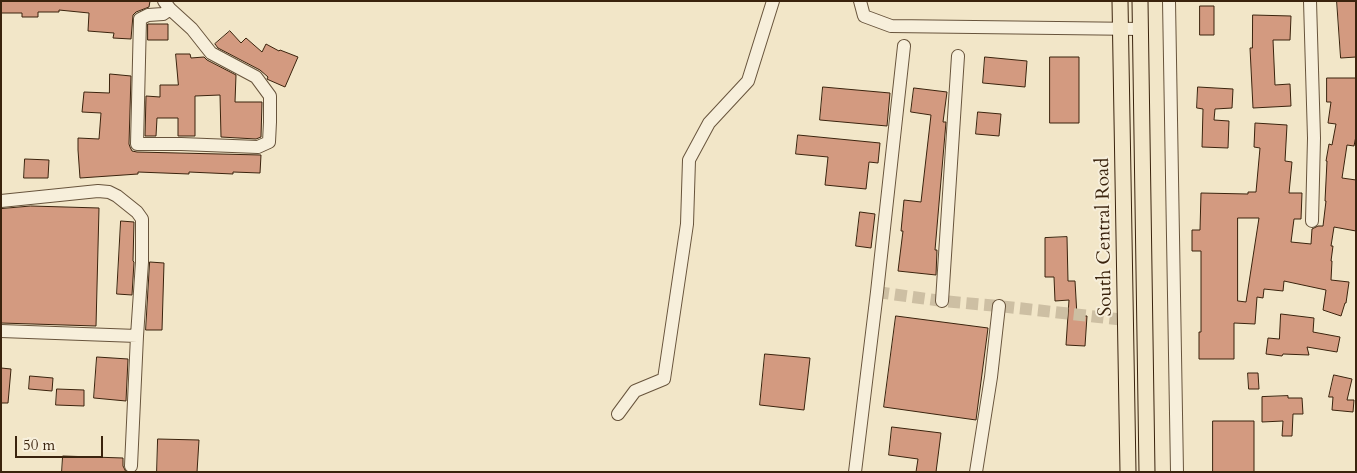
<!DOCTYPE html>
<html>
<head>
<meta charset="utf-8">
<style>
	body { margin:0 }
	#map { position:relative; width:1357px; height:473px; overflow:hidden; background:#f2e6c8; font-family:Cardo,serif }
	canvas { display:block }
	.frame { position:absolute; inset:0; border:2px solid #3a230d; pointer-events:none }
	.scale { position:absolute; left:15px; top:436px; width:88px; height:22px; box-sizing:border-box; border:2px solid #3a230d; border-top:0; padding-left:6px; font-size:15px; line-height:18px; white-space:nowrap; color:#3a230d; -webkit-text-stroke:4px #f7efdb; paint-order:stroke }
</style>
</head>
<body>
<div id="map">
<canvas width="1357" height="473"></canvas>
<div class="frame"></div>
<div class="scale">50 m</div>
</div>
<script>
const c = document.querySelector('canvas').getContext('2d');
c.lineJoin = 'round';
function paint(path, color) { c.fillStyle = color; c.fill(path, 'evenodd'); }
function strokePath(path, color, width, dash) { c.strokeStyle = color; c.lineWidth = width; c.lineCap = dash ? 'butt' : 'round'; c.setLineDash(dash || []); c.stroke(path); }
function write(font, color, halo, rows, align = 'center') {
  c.font = font + ' Cardo,serif'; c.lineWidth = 4; c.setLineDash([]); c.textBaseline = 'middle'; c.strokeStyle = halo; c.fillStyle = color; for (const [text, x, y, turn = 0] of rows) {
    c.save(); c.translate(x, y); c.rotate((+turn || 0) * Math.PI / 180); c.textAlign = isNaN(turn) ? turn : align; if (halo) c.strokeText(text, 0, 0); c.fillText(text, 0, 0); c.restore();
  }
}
const building = new Path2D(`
	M 1,1 L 150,1 L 149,7 L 136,12 L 133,15 L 131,39 L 113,38 L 114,33 L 88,31 L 89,13 L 59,10 L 59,12 L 38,12 L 38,17 L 22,17 L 22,13 L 1,13 Z
	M 1337,1 L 1356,1 L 1356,57 L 1341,58 Z
	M 1200,6 L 1214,6 L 1214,35 L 1200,35 Z
	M 1253,15 L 1291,16 L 1290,40 L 1273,40 L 1275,85 L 1290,84 L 1291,106 L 1253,108 L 1250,48 L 1252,48 Z
	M 148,24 L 168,24 L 168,40 L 148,40 Z
	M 230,31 L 241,43 L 246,38 L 262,52 L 266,44 L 279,51 L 280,50 L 298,57 L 285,87 L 269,80 L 267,79 L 268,77 L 260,70 L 218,48 L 215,44 Z
	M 176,54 L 190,54 L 191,58 L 204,57 L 207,60 L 236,75 L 235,102 L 262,102 L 261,137 L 256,139 L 221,137 L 220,95 L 195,96 L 195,136 L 178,136 L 178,118 L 157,118 L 156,136 L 145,136 L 146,96 L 160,97 L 160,85 L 178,85 Z
	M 985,57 L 1027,61 L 1025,87 L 983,83 Z
	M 1050,57 L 1079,57 L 1079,123 L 1050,123 Z
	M 110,74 L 131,76 L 129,144 L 130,147 L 132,151 L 137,152 L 261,155 L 260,173 L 233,172 L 233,174 L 189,172 L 189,174 L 138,172 L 138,174 L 80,178 L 78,150 L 78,138 L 99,139 L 101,113 L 82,112 L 84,92 L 109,93 Z
	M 1327,78 L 1356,78 L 1356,136 L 1354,146 L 1347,145 L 1342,178 L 1356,180 L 1356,231 L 1334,227 L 1331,246 L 1333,246 L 1331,261 L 1332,261 L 1331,280 L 1349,282 L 1346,303 L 1345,303 L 1341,316 L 1323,310 L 1326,290 L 1284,281 L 1283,291 L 1264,289 L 1263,298 L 1257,297 L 1255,324 L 1234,323 L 1234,359 L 1199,359 L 1199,332 L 1201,332 L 1201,251 L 1192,251 L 1192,230 L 1200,230 L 1201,193 L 1248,194 L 1248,192 L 1256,192 L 1260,148 L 1254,147 L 1255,123 L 1287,125 L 1285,161 L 1292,162 L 1289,193 L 1302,193 L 1301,219 L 1294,219 L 1291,242 L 1311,244 L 1312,229 L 1318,226 L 1323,226 L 1326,201 L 1325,201 L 1327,161 L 1326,161 L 1329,144 L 1332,145 L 1336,124 L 1328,123 L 1331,102 L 1327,102 ZM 1238,218 L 1259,218 L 1246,302 L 1238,301 Z
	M 823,87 L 890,93 L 887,126 L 820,120 Z
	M 1198,87 L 1233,89 L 1232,108 L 1215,109 L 1214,120 L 1229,121 L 1228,148 L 1202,147 L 1203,109 L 1197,108 Z
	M 914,88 L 947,92 L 943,122 L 946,122 L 935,250 L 937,250 L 936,275 L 898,271 L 903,231 L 901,231 L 904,200 L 921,202 L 931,115 L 911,112 Z
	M 978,112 L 1001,114 L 999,136 L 976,134 Z
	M 798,135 L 880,143 L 878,163 L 869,162 L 866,189 L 825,185 L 828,157 L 796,154 Z
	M 25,159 L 49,160 L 48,178 L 24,178 Z
	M 31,206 L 99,208 L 96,326 L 1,323 L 1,209 Z
	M 860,212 L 875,214 L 871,248 L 856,246 Z
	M 121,221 L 134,222 L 133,261 L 134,262 L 132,295 L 117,294 Z
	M 1067,237 L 1068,281 L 1075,281 L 1077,316 L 1087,316 L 1085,346 L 1066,345 L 1069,300 L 1055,301 L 1054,277 L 1045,277 L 1045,238 Z
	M 150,262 L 164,263 L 162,330 L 146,330 Z
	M 1281,314 L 1314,318 L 1313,332 L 1340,337 L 1337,352 L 1307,347 L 1309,355 L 1283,354 L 1282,356 L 1266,354 L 1268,338 L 1279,339 Z
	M 896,316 L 988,328 L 976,420 L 884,407 Z
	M 765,354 L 810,358 L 804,410 L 760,405 Z
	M 97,357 L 128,359 L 126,401 L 94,398 Z
	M 1,368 L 11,369 L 8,403 L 1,403 Z
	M 1248,373 L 1258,373 L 1259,389 L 1249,389 Z
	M 1334,375 L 1352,379 L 1347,400 L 1354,400 L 1353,412 L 1332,410 L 1333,397 L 1329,397 Z
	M 30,376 L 53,378 L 52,391 L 29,389 Z
	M 57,389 L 84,390 L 84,406 L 56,405 Z
	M 1288,396 L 1288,398 L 1302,398 L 1303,414 L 1293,414 L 1292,436 L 1282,436 L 1283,421 L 1262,422 L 1262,397 Z
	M 1213,421 L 1254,421 L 1254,472 L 1213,472 Z
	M 892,427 L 941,433 L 936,472 L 916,472 L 918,459 L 889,455 Z
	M 158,439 L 199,440 L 197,472 L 157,472 Z
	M 63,456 L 123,458 L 123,466 L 126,472 L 62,472 Z`);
paint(building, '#d39a80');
strokePath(building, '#3a230d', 1);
strokePath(new Path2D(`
	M 877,292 L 942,301 L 999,306 L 1126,320`), '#cdbfa3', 12, [12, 6]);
const minor = new Path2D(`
	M 164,1 L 170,9 L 192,29 L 211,53 L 256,77 L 270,96 L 270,122 L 269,142 L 258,147 L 181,144 L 137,144 L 140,19 L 148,15 L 163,14 L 170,9
	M 860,1 L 864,16 L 891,26 L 1140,29
	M 1169,1 L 1177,472
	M 1310,1 L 1314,138 L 1312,221
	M 1,201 L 98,191 L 109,192 L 117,196 L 137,212 L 142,219 L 142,262 L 137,336 L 131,466
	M 942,301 L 958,56
	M 1,331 L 137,336
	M 618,414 L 635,391 L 664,379 L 687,224 L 689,160 L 709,123 L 748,81 L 773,1
	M 855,472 L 877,292 L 904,46
	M 976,472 L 991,377 L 999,306`);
const major = new Path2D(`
	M 1120,1 L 1128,472
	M 1140,1 L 1147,472`);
strokePath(minor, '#68543c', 14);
strokePath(major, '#3a230d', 17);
strokePath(minor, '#f7efdb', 12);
strokePath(major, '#f2e6c8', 15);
write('19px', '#3a230d', '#f7efdb', [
	["South Central Road",1105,237,-91]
]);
</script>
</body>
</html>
